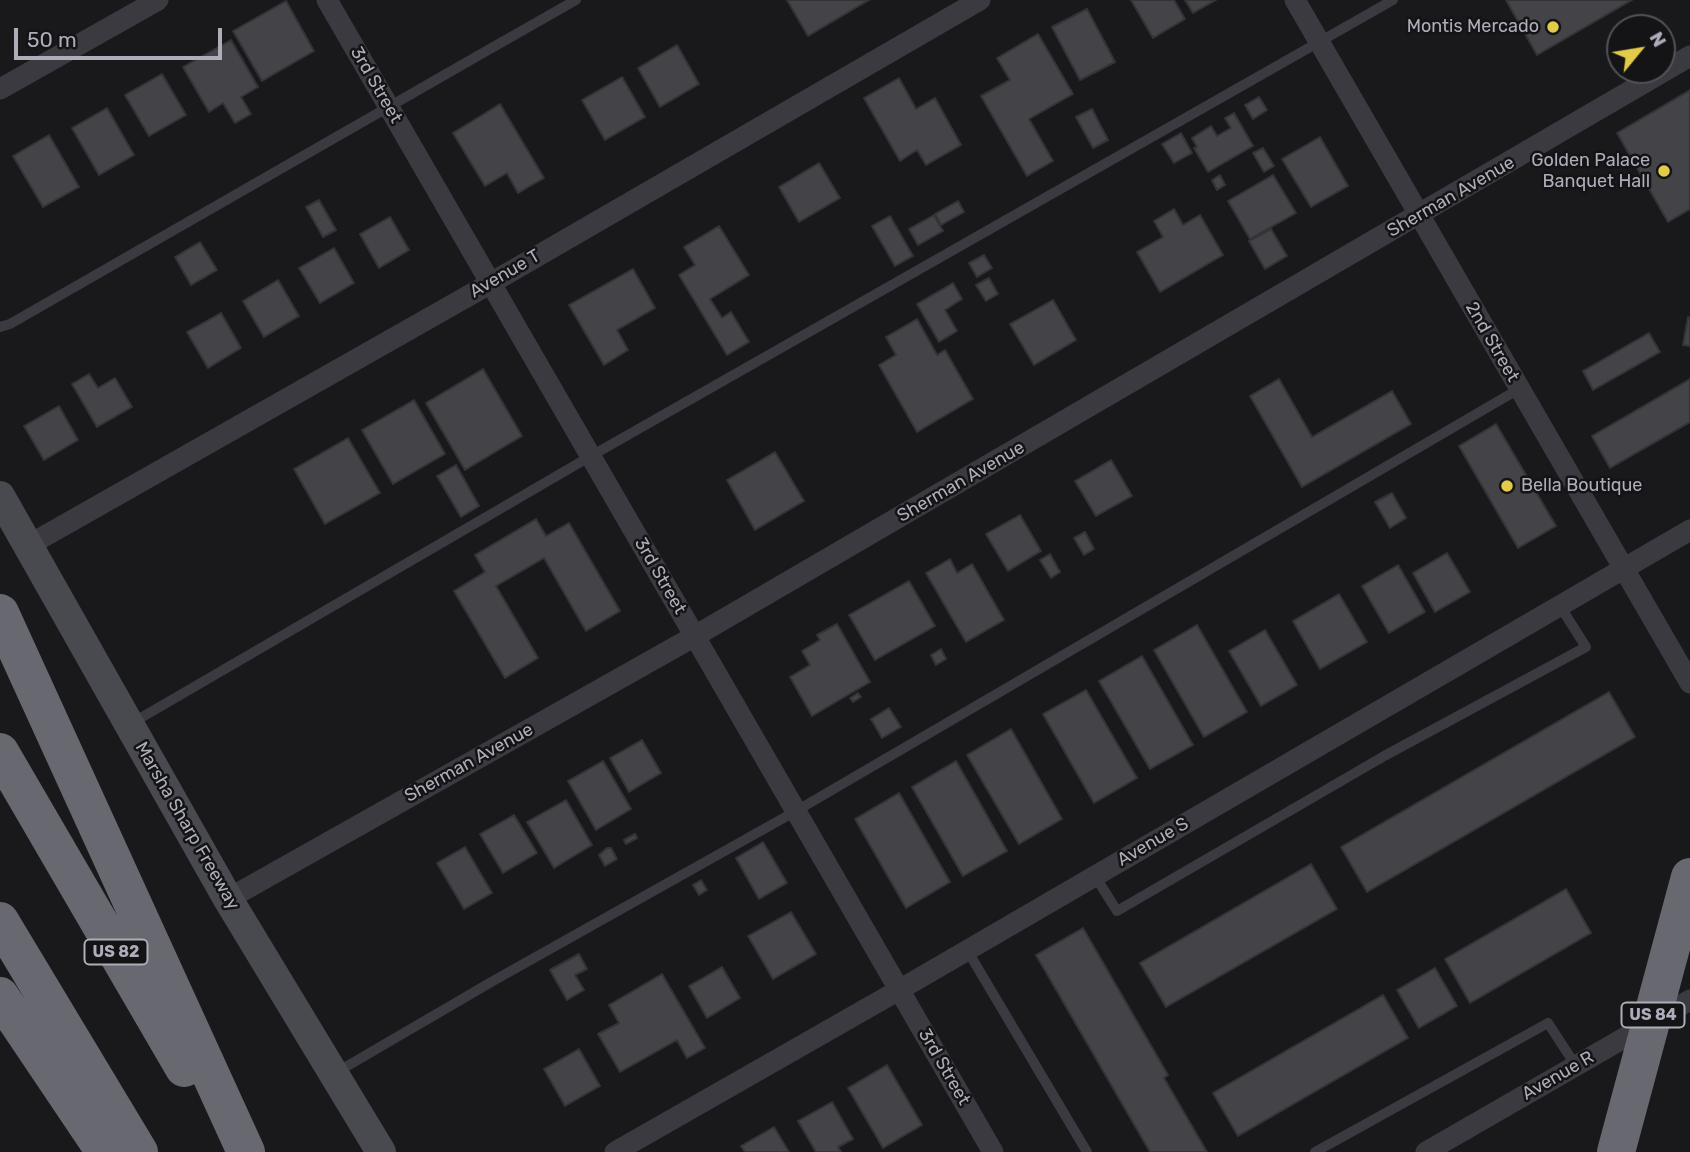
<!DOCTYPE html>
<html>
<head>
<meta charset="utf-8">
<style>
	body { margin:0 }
	#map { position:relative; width:1690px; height:1152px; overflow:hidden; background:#19191b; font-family:Rubik,sans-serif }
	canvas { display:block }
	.north { position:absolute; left:1606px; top:14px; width:70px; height:70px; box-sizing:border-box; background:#141416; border:2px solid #515257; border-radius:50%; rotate:60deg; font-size:19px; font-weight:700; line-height:28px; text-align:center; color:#adaeb9 }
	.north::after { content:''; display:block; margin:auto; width:24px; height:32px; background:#e2cb4a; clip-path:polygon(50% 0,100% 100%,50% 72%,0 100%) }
	.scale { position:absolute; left:14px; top:28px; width:208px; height:32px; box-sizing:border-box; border:4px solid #adaeb9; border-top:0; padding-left:9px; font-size:21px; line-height:24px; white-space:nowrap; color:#adaeb9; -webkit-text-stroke:5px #141416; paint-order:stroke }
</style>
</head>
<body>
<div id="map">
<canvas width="1690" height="1152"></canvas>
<div class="north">N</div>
<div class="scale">50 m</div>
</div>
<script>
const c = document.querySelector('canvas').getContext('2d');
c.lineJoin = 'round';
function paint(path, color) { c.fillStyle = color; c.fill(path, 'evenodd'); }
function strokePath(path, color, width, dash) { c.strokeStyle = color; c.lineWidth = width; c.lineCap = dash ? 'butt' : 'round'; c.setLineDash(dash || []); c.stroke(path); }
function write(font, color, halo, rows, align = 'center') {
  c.font = font + ' Rubik,sans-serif'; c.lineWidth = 5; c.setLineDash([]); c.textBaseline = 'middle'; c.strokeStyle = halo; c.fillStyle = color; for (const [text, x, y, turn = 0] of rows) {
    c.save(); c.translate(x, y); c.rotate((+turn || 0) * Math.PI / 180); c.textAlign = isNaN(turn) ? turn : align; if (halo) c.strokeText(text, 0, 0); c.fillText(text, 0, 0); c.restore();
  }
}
const building = new Path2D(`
	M 787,0 L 869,0 L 808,36 Z
	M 1131,0 L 1174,0 L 1185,19 L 1153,38 Z
	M 1185,0 L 1216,0 L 1193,13 Z
	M 1506,0 L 1632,0 L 1537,55 Z
	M 286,1 L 314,51 L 262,81 L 233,31 Z
	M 1087,9 L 1115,62 L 1080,80 L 1052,27 Z
	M 1038,34 L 1073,94 L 1029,119 L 1053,161 L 1027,176 L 981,96 L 1010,80 L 997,58 Z
	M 231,40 L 258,87 L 241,97 L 251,114 L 235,123 L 223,103 L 209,112 L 183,67 Z
	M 677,45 L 699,84 L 660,107 L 638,68 Z
	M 162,74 L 186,115 L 149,136 L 125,95 Z
	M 622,77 L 645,117 L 605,140 L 582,100 Z
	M 899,78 L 916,109 L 935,98 L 961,145 L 926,165 L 917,150 L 900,161 L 864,98 Z
	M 1690,90 L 1690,209 L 1668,222 L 1617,133 Z
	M 1259,97 L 1267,110 L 1253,119 L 1245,105 Z
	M 500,104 L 544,178 L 518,193 L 507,173 L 485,186 L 453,133 Z
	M 107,108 L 134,155 L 99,175 L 72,128 Z
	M 1092,109 L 1108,140 L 1093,148 L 1076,117 Z
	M 1234,113 L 1253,146 L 1208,172 L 1194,148 L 1197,147 L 1192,138 L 1211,126 L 1217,136 L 1231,128 L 1225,118 Z
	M 1181,133 L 1192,153 L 1174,163 L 1162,144 Z
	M 49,135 L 79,187 L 43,207 L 13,156 Z
	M 1320,137 L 1348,186 L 1311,207 L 1282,159 Z
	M 1263,148 L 1274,166 L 1264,172 L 1253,153 Z
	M 819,163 L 840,198 L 799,222 L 779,187 Z
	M 1220,175 L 1225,185 L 1217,190 L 1212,180 Z
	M 1273,175 L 1296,213 L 1250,239 L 1228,201 Z
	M 319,200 L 336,230 L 323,237 L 306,207 Z
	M 958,201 L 964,212 L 941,225 L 935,214 Z
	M 1174,209 L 1183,225 L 1200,215 L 1223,255 L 1160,292 L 1137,252 L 1163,237 L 1154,221 Z
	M 934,215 L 943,231 L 918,245 L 909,229 Z
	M 890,216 L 913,256 L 895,266 L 872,226 Z
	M 390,217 L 409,250 L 379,268 L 360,234 Z
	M 719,226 L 749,275 L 710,299 L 722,318 L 731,312 L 749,342 L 727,355 L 679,275 L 695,265 L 684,247 Z
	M 1271,229 L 1287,256 L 1265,269 L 1249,241 Z
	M 200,242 L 217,270 L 191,285 L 175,257 Z
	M 334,248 L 354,283 L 320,303 L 299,268 Z
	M 984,255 L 992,268 L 977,277 L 969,263 Z
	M 633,269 L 655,308 L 617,330 L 628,350 L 604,365 L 569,305 Z
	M 989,278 L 998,294 L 986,301 L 976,285 Z
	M 278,280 L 299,316 L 264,337 L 243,301 Z
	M 953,283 L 962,299 L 945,310 L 957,331 L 939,342 L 917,304 Z
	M 1053,300 L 1076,340 L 1034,365 L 1010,324 Z
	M 221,313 L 241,348 L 208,368 L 187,332 Z
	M 1688,317 L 1690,318 L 1690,346 L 1683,345 Z
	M 917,319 L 937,355 L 945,350 L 973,399 L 917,432 L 879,365 L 896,355 L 886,337 Z
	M 1649,333 L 1660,352 L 1593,390 L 1583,371 Z
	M 483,369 L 522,436 L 465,470 L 426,403 Z
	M 89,374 L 98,388 L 115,378 L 132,407 L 97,427 L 72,384 Z
	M 1279,379 L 1312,437 L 1392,391 L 1411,424 L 1302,487 L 1250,396 Z
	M 1690,379 L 1690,422 L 1610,468 L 1592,436 Z
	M 414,400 L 445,454 L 393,484 L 362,430 Z
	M 59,406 L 78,440 L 44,460 L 24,426 Z
	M 1496,424 L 1556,526 L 1518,548 L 1459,446 Z
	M 348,438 L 380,493 L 325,524 L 294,469 Z
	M 775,452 L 804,501 L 755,530 L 727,480 Z
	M 1111,460 L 1132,496 L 1096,516 L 1075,481 Z
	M 456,465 L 479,506 L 461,517 L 437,476 Z
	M 1392,493 L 1406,518 L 1390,528 L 1375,502 Z
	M 1020,515 L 1041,551 L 1008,571 L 986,534 Z
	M 536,519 L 546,536 L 569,523 L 620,611 L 586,631 L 544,558 L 496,586 L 538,658 L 505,678 L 454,591 L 485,572 L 475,555 Z
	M 1085,532 L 1094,549 L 1084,555 L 1074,538 Z
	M 1447,553 L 1470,592 L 1435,612 L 1413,573 Z
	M 1050,554 L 1060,572 L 1051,578 L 1040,560 Z
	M 950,559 L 957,573 L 972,564 L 1004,620 L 966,642 L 926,573 Z
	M 1398,565 L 1425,612 L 1389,633 L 1362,586 Z
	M 909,581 L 935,626 L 875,660 L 849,615 Z
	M 1339,594 L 1367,642 L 1320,669 L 1293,621 Z
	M 837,624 L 870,682 L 812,716 L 790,677 L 810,665 L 802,651 L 820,640 L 817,635 Z
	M 1197,625 L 1247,712 L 1204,737 L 1154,650 Z
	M 1265,630 L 1297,685 L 1261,706 L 1229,651 Z
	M 941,649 L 946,659 L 936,665 L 931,655 Z
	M 1142,656 L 1193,745 L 1150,769 L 1099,681 Z
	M 1086,690 L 1137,778 L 1094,803 L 1043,714 Z
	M 1609,692 L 1635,737 L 1367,892 L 1341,847 Z
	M 858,693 L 861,697 L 853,702 L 850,698 Z
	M 889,708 L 901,727 L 882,738 L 871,719 Z
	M 1011,729 L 1062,819 L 1019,844 L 967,755 Z
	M 642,740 L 661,773 L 629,792 L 610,758 Z
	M 603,761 L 631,809 L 596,830 L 568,781 Z
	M 956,761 L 1007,851 L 963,876 L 912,787 Z
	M 899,793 L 950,882 L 906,908 L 855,819 Z
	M 566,800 L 592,845 L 554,868 L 527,822 Z
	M 514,815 L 537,853 L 503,873 L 480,834 Z
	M 635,834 L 637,838 L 626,844 L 624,840 Z
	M 763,842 L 787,883 L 759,899 L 736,858 Z
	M 465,847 L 492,893 L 464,909 L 437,863 Z
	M 607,848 L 611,848 L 617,859 L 605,866 L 599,855 Z
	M 1311,864 L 1337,909 L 1166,1007 L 1140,963 Z
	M 701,880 L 707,890 L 699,895 L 693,885 Z
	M 1566,889 L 1591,933 L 1470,1003 L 1445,959 Z
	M 791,912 L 816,954 L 773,979 L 748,936 Z
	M 1083,928 L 1168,1075 L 1164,1078 L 1207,1152 L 1150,1152 L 1036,955 Z
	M 579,954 L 587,969 L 575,975 L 584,990 L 567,1000 L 550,970 Z
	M 722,967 L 740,998 L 707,1018 L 689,986 Z
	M 1435,968 L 1457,1006 L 1419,1028 L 1397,990 Z
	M 662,974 L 705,1048 L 687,1058 L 677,1040 L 620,1072 L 598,1034 L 619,1023 L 609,1005 Z
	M 1383,995 L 1408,1038 L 1238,1136 L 1213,1093 Z
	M 579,1049 L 600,1086 L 565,1106 L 544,1069 Z
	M 887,1065 L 922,1125 L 883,1148 L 848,1088 Z
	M 832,1102 L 853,1139 L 838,1147 L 841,1152 L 816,1152 L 798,1121 Z
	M 774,1127 L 789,1152 L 745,1152 L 741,1146 Z`);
paint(building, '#444348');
strokePath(building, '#343337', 2);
strokePath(new Path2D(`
	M 0,327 L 10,324 C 200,217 387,107 576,0
	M 132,723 L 591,456 L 1393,0
	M 1095,876 L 1117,911 L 1386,755 L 1586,647 L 1560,606
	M 967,950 L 1087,1152
	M 337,1072 L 493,981 L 796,811 L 1519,389
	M 1315,1152 L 1548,1023 L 1576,1066`), '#3b3a40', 10);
strokePath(new Path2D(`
	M 327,0 L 993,1152
	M 1295,0 L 1690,683
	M 0,89 L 158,0
	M 29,545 L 491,283 L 980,0
	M 228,899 L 695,636 L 1690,56
	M 615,1152 L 899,990 L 1690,530
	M 1426,1152 L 1690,1000`), '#3b3a40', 21);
strokePath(new Path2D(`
	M 0,496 L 228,899 L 381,1152`), '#494950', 30);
strokePath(new Path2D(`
	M 0,613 L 246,1152
	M 0,752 L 184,1068
	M 0,921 L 139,1152
	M 0,996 L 105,1152
	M 1616,1152 L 1690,877`), '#676870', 38);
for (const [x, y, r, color] of [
	[1553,27,7,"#e2cb4a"],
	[1664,171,7,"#e2cb4a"],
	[1507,486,7,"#e2cb4a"]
]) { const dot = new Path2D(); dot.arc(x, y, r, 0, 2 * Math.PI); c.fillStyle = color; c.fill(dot); strokePath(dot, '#141416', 2.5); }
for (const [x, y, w] of [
	[116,952,63],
	[1653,1015,63]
]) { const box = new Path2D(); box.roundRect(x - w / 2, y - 12.5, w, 25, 5); c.fillStyle = '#141416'; c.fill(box); strokePath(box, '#adaeb9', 2); }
write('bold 16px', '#adaeb9', null, [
	["US 82",116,952],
	["US 84",1653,1015]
]);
write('18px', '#adaeb9', '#141416', [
	["Montis Mercado",1539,27],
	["Golden Palace",1650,161],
	["Banquet Hall",1650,182],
	["Bella Boutique",1521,486,"left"]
], 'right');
write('18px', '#adaeb9', '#141416', [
	["3rd Street",376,85,60],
	["Sherman Avenue",1451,197,-30],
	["Avenue T",505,274,-30],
	["2nd Street",1492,342,60],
	["Sherman Avenue",961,482,-30],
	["3rd Street",660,576,60],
	["Sherman Avenue",469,763,-29],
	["Marsha Sharp Freeway",187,826,60],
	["Avenue S",1153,842,-30],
	["3rd Street",944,1067,60],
	["Avenue R",1558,1076,-30]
]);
</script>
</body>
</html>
